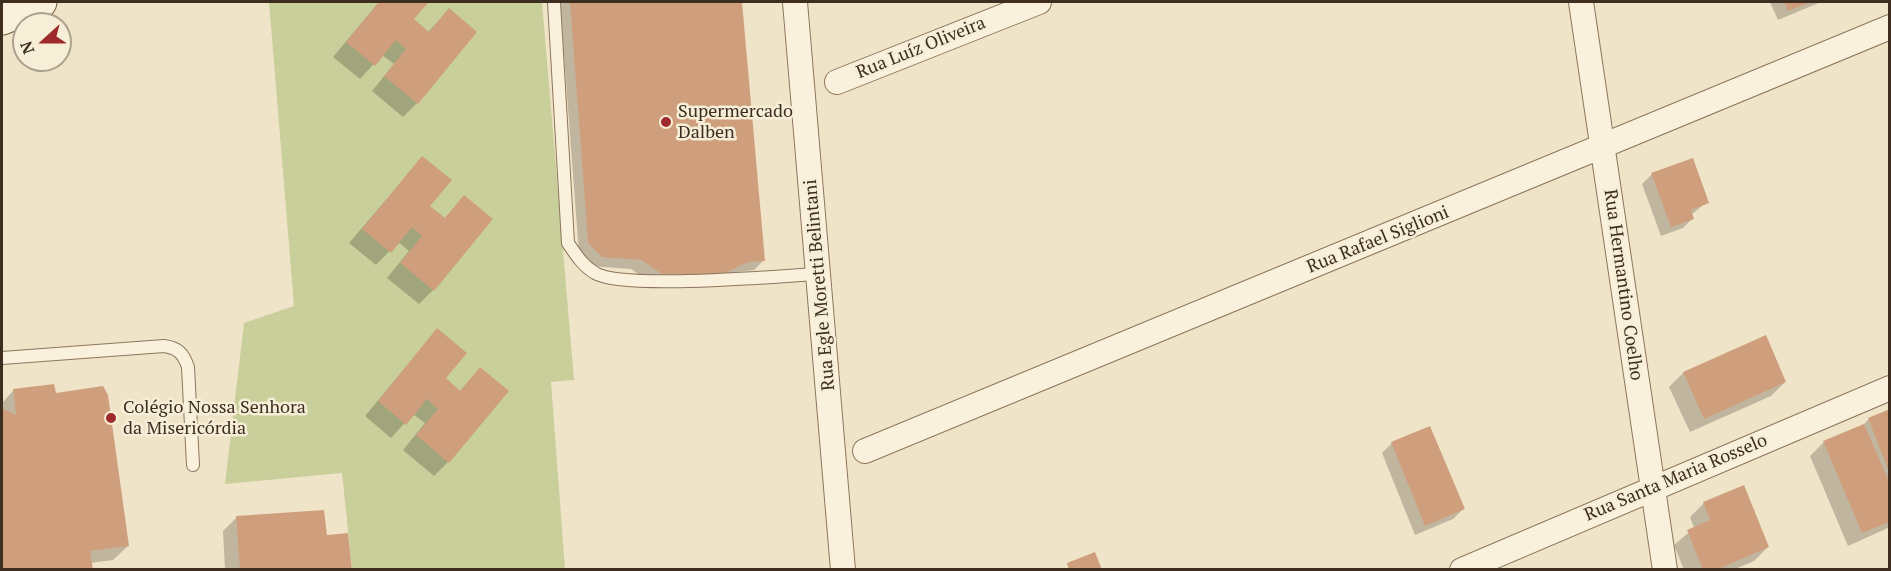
<!DOCTYPE html>
<html>
<head>
<meta charset="utf-8">
<style>
	body { margin:0 }
	#map { position:relative; width:1891px; height:571px; overflow:hidden; background:#f0e4c8; font-family:"PT Serif",serif }
	canvas { display:block }
	.frame { position:absolute; inset:0; border:3px solid #3d2e20; pointer-events:none }
	.north { position:absolute; left:12px; top:12px; width:60px; height:60px; box-sizing:border-box; background:#f7eed8; border:2px solid #ada18e; border-radius:50%; rotate:249deg; font-size:16px; font-weight:700; line-height:24px; text-align:center; color:#3d2e20 }
	.north::after { content:''; display:block; margin:auto; width:21px; height:27px; background:#9e2a2b; clip-path:polygon(50% 0,100% 100%,50% 72%,0 100%) }
</style>
</head>
<body>
<div id="map">
<canvas width="1891" height="571"></canvas>
<div class="frame"></div>
<div class="north">N</div>
</div>
<script>
const c = document.querySelector('canvas').getContext('2d');
c.lineJoin = 'round';
function paint(path, color) { c.fillStyle = color; c.fill(path, 'evenodd'); }
function strokePath(path, color, width, dash) { c.strokeStyle = color; c.lineWidth = width; c.lineCap = dash ? 'butt' : 'round'; c.setLineDash(dash || []); c.stroke(path); }
function write(font, color, halo, rows, align = 'center') {
  c.font = font + ' "PT Serif",serif'; c.lineWidth = 5; c.setLineDash([]); c.textBaseline = 'middle'; c.strokeStyle = halo; c.fillStyle = color; for (const [text, x, y, turn = 0] of rows) {
    c.save(); c.translate(x, y); c.rotate((+turn || 0) * Math.PI / 180); c.textAlign = isNaN(turn) ? turn : align; if (halo) c.strokeText(text, 0, 0); c.fillText(text, 0, 0); c.restore();
  }
}
paint(new Path2D(`
	M 269,2 L 542,2 L 574,380 L 551,382 L 565,569 L 352,569 L 342,473 L 225,484 L 244,323 L 294,306 Z`), '#c9cf9b');
paint(new Path2D(`
	M 379,2 L 427,2 L 412,20 L 428,32 L 449,10 L 417,103 L 403,117 L 372,91 L 394,64 L 382,55 L 360,79 L 333,57 Z
	M 560,2 L 741,2 L 764,260 L 754,270 L 737,272 L 712,283 L 652,283 L 631,269 L 591,266 L 579,254 Z
	M 1770,2 L 1821,2 L 1778,20 Z
	M 422,158 L 428,206 L 444,219 L 465,197 L 433,290 L 419,304 L 387,278 L 409,251 L 398,242 L 376,265 L 349,243 Z
	M 1652,174 L 1707,202 L 1691,215 L 1693,218 L 1683,228 L 1661,236 L 1642,184 Z
	M 437,330 L 443,379 L 459,392 L 480,369 L 448,462 L 434,476 L 403,450 L 425,423 L 413,414 L 391,438 L 365,416 Z
	M 1765,337 L 1785,382 L 1771,396 L 1690,432 L 1669,387 L 1683,373 Z
	M 13,391 L 54,394 L 128,546 L 113,560 L 90,563 L 91,570 L 2,570 L 2,403 Z
	M 1890,411 L 1890,527 L 1848,546 L 1810,456 L 1824,442 L 1861,427 L 1869,419 Z
	M 1392,443 L 1463,509 L 1453,519 L 1415,535 L 1382,453 Z
	M 1704,503 L 1768,547 L 1754,561 L 1733,570 L 1684,570 L 1674,545 L 1694,528 L 1690,517 Z
	M 237,517 L 326,537 L 350,570 L 225,570 L 223,531 Z`), '#0003');
paint(new Path2D(`
	M 379,2 L 429,2 L 414,19 L 429,32 L 449,8 L 477,32 L 418,104 L 384,76 L 406,49 L 396,40 L 375,66 L 346,42 Z
	M 570,2 L 742,2 L 765,261 L 748,262 L 723,274 L 662,274 L 641,260 L 602,257 L 588,243 Z
	M 1784,2 L 1811,2 L 1788,11 Z
	M 422,156 L 452,180 L 430,206 L 445,218 L 464,195 L 493,219 L 434,291 L 400,263 L 422,236 L 412,227 L 391,253 L 362,229 Z
	M 1693,158 L 1709,203 L 1691,210 L 1694,219 L 1671,227 L 1651,173 Z
	M 437,328 L 467,353 L 446,378 L 460,391 L 480,367 L 509,391 L 449,463 L 416,435 L 438,409 L 427,399 L 406,425 L 378,401 Z
	M 1766,335 L 1786,382 L 1704,419 L 1683,372 Z
	M 54,384 L 56,393 L 103,386 L 108,395 L 129,546 L 90,551 L 93,570 L 2,570 L 2,408 L 16,415 L 13,389 Z
	M 1890,409 L 1890,472 L 1889,472 L 1868,418 Z
	M 1864,424 L 1890,484 L 1890,522 L 1862,533 L 1823,441 Z
	M 1430,426 L 1465,509 L 1425,526 L 1391,442 Z
	M 1744,485 L 1769,547 L 1716,570 L 1703,570 L 1687,530 L 1710,520 L 1703,502 Z
	M 324,510 L 327,535 L 348,533 L 352,570 L 240,570 L 236,516 Z
	M 1095,552 L 1102,570 L 1069,570 L 1067,563 Z`), '#cf9f7d');
const lane = new Path2D(`
	M 554,2 L 568,243 C 576,255 583,266 595,273 C 622,290 778,276 819,274
	M 2,358 L 164,346 C 178,348 183,353 188,367 L 193,465`);
const street = new Path2D(`
	M 795,2 L 843,570
	M 1581,2 L 1665,570
	M 837,82 L 1039,2
	M 865,451 L 1890,27
	M 1462,570 L 1890,388`);
const secondary = new Path2D(`
	M 2,18 L 40,2`);
strokePath(lane, '#8d765c', 14);
strokePath(street, '#8d765c', 26);
strokePath(secondary, '#6f573f', 35);
strokePath(lane, '#faf1dc', 12);
strokePath(street, '#faf1dc', 24);
strokePath(secondary, '#faf1dc', 33);
for (const [x, y, r, color] of [
	[666,122,6,"#9e2a2b"],
	[111,418,6,"#9e2a2b"]
]) { const dot = new Path2D(); dot.arc(x, y, r, 0, 2 * Math.PI); c.fillStyle = color; c.fill(dot); strokePath(dot, '#f7eed8', 2); }
write('18px', '#3d2e20', '#f7eed8', [
	["Rua Luíz Oliveira",921,48,-22],
	["Rua Rafael Siglioni",1378,240,-22],
	["Rua Egle Moretti Belintani",820,285,-95],
	["Rua Hermantino Coelho",1623,285,82],
	["Rua Santa Maria Rosselo",1676,478,-23]
]);
write('18px', '#3d2e20', '#f7eed8', [
	["Supermercado",678,112],
	["Dalben",678,133],
	["Colégio Nossa Senhora",123,408],
	["da Misericórdia",123,429]
], 'left');
</script>
</body>
</html>
